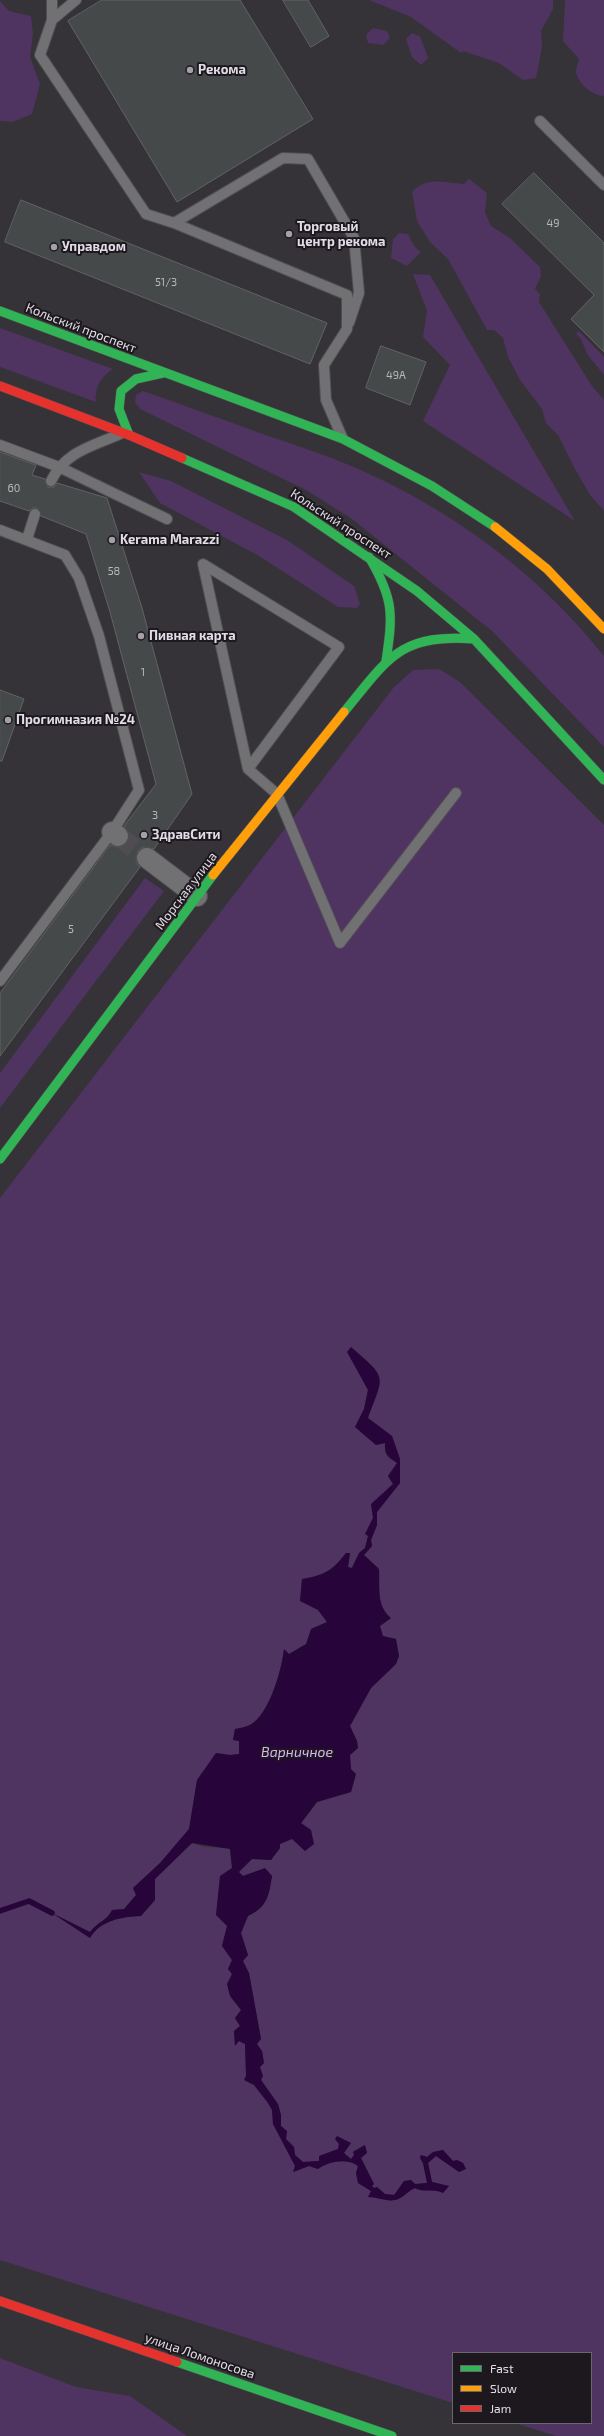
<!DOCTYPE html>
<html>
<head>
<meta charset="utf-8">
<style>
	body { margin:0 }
	#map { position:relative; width:604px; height:2436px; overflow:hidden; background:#353238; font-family:"Exo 2",sans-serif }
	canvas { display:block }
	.legend { position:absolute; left:452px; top:2352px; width:140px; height:72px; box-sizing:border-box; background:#1c181e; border:1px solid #6b666e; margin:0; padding:5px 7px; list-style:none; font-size:12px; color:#e1dce5 }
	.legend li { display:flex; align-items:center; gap:8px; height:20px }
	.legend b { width:20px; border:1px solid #6b666e }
</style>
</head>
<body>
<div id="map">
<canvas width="604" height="2436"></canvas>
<ul class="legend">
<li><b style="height:5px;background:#30b455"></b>Fast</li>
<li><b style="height:5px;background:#ff9f0a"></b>Slow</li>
<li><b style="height:5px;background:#e5322d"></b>Jam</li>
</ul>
</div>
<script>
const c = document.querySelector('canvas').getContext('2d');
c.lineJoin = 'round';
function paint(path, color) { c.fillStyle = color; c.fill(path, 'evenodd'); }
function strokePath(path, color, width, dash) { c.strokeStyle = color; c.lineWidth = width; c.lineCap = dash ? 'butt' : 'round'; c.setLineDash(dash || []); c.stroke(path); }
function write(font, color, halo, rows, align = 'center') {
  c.font = font + ' "Exo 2",sans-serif'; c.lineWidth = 4; c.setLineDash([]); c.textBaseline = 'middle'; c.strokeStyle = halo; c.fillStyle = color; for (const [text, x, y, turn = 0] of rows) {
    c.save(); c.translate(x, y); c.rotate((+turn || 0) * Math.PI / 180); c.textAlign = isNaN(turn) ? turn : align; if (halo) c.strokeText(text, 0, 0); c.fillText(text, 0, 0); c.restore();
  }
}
paint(new Path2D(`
	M 369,0 L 553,0 L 553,9 L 541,31 L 542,47 L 536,78 L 523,80 L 499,63 L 463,51 L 461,53 L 411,17 Z
	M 565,0 L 604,0 L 604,96 C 593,96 578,84 576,72 C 576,68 578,63 579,59 L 563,41 Z
	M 0,1 L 9,11 L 31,16 L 33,34 L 30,57 L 40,84 L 32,114 L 13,122 L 0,121 Z
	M 373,28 L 387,31 L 390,38 L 383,45 L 368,43 L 366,35 Z
	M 412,33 L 420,36 L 428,58 L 421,65 L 412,57 L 406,39 Z
	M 469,179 L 487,193 L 485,212 L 491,226 L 510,238 L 540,267 L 541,276 L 535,289 L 540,294 L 539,302 L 592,386 L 604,400 L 604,511 L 590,495 L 575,469 L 558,435 L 546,423 L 542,409 L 520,380 L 508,357 L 503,338 L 494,330 L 487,330 L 448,259 L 430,242 L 417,221 L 412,192 C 428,176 443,183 464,184 Z
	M 399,233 L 408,234 L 414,246 L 421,252 L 407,266 L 391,258 L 393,239 Z
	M 413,274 L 430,275 L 575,521 L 423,421 L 450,365 L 423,337 L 427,311 Z
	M 0,328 L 113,369 C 101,377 94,387 96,402 L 0,367 Z
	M 579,331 L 604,357 L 604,375 L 587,354 L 581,339 L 576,334 Z
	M 143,391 C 181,404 219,418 257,432 C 298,446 339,459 378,478 C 465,520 544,580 604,656 L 604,747 L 492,631 L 352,519 L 306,490 L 140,409 L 135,402 L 136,395 Z
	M 139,472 L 171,481 L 287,540 L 354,586 L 360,604 L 357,608 L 338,607 L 259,556 L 160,503 Z
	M 439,669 L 460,682 L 604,825 L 604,2436 L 556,2436 L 515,2423 L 591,2423 L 591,2353 L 453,2353 L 453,2403 L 0,2260 L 0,1198 L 394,687 L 413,670 ZM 351,1347 C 387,1378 385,1374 368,1418 L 392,1436 L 400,1459 L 400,1483 L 377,1512 L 377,1525 L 371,1540 L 372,1546 L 364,1555 L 379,1569 C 380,1587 376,1606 391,1618 L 380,1626 L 383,1636 L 396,1639 L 399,1656 L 396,1664 L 371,1688 L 350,1726 L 357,1741 L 358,1748 L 350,1755 L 351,1769 L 356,1774 L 351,1792 L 317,1802 L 301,1824 L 311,1830 L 313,1844 L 305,1851 L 292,1838 L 280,1844 L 280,1848 L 271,1860 L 252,1859 L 238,1872 L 243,1876 L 265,1869 L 272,1876 C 269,1896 267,1907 248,1916 L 241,1933 L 248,1955 L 243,1961 L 249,1973 L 261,2038 L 257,2044 L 262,2051 L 264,2062 L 260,2067 L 263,2076 L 261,2080 L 278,2104 L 281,2115 L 281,2126 L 287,2131 L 286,2139 L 294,2147 L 295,2155 L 303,2162 L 319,2161 L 319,2156 L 338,2149 L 339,2144 L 335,2139 L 337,2137 L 351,2143 L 344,2153 L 351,2159 L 355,2155 L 353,2151 L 365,2145 L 367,2153 L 361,2158 L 374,2184 L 372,2186 L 374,2188 L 377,2187 L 385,2194 L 395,2195 L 404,2181 L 411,2180 L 415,2184 L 427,2183 L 423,2163 L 420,2158 L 421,2155 L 427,2157 L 433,2152 L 443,2150 L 453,2161 L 457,2160 L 463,2163 L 466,2169 L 459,2172 L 436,2156 L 428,2163 L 432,2182 L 449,2186 L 443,2193 C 433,2188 423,2193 415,2188 C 408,2191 405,2196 399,2199 C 390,2203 378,2197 369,2197 L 371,2191 L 358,2183 L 356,2173 L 358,2166 C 347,2158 329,2161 318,2169 L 309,2166 L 294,2172 L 295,2166 L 273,2124 L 272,2110 L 268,2103 L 254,2085 L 244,2080 L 246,2076 L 245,2044 L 239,2041 L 235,2045 L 234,2031 L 240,2026 L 235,2018 L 241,2010 L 230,1996 L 227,1984 L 232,1974 L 228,1969 L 232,1960 L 222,1946 L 227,1926 L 216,1914 L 220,1877 L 232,1868 L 230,1848 L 204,1847 L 192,1843 L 155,1879 L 155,1900 L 141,1916 C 121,1917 101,1920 90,1938 L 55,1915 L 90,1932 C 97,1922 107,1921 112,1910 L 124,1909 L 136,1895 L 133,1888 L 160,1863 L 189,1829 L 197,1780 L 216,1753 L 230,1755 L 239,1754 L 239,1741 L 233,1740 L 235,1729 C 240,1728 246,1727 250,1725 C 269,1715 282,1669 284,1649 L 289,1654 L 307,1644 L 311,1629 L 327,1622 L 318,1610 L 300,1601 L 302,1579 C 325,1575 332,1571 346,1553 L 350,1553 L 348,1567 L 351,1569 L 359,1553 L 365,1548 L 368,1536 L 365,1534 L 373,1518 L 371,1505 L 393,1484 L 388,1476 L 397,1463 C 387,1457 383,1454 386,1443 L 376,1445 L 355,1427 L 364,1409 L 368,1390 L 348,1352 Z
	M 145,878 L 164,891 L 0,1108 L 0,1073 Z
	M 0,2358 L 76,2387 L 130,2396 L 187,2436 L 0,2436 Z`), '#4f3461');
paint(new Path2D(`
	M 351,1347 C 387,1379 385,1373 368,1418 L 392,1436 L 400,1459 L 400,1483 L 377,1512 L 377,1525 L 371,1540 L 372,1546 L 364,1555 L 379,1569 C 380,1587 376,1606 391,1618 L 380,1626 L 383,1636 L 396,1639 L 399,1656 L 396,1664 L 371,1688 L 350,1726 L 357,1741 L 358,1748 L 350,1755 L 351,1769 L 356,1774 L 351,1792 L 317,1802 L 301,1823 L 311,1830 L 314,1844 L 305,1851 L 292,1839 L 280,1844 L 280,1848 L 271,1860 L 252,1859 L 239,1872 L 243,1876 L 265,1868 L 272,1876 C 269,1896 267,1907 248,1916 L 241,1933 L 248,1955 L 243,1961 L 249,1973 L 261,2039 L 257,2044 L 262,2051 L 264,2063 L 260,2067 L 263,2076 L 261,2080 L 278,2104 L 281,2115 L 281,2126 L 287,2131 L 286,2139 L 294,2147 L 295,2155 L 303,2162 L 319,2161 L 319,2156 L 338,2149 L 339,2144 L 335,2139 L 337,2136 L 351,2143 L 344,2153 L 351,2159 L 354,2155 L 353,2152 L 365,2145 L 367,2153 L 361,2158 L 374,2184 L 372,2186 L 374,2188 L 377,2187 L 385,2194 L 394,2195 L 404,2181 L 411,2180 L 415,2184 L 427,2183 L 423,2163 L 420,2158 L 421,2155 L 427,2157 L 433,2152 L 443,2150 L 453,2161 L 457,2160 L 463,2163 L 466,2169 L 459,2172 L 436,2156 L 428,2163 L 432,2182 L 449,2186 L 443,2193 C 433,2188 423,2193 415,2188 C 408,2191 405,2196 398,2199 C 389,2203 378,2197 368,2197 L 371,2191 L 358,2183 L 356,2173 L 358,2166 C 347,2158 329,2161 318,2169 L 309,2166 L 293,2172 L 295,2166 L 273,2124 L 272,2110 L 268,2103 L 254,2085 L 244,2080 L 246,2076 L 245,2044 L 239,2041 L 235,2046 L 234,2031 L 240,2026 L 235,2018 L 241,2010 L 230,1996 L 227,1984 L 232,1974 L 228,1969 L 232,1960 L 222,1946 L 227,1926 L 216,1915 L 220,1876 L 232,1868 L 230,1849 L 192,1843 L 155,1879 L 155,1900 L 141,1916 C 121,1917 101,1920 90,1938 L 52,1913 L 90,1932 C 97,1922 107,1921 112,1910 L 124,1909 L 136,1895 L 133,1888 L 160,1863 L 189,1829 L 197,1780 L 216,1753 L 230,1755 L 239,1754 L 239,1741 L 233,1740 L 235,1729 C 240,1728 246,1727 250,1725 C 269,1715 282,1669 284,1649 L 289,1654 L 306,1644 L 311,1629 L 327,1622 L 318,1610 L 300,1601 L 302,1579 C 325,1575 332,1571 346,1553 L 350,1553 L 348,1567 L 352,1568 L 359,1553 L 365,1548 L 368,1536 L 365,1534 L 373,1518 L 371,1504 L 393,1484 L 388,1476 L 397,1463 C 388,1457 384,1454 385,1443 L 376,1445 L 355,1427 L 364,1409 L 368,1390 L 347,1352 Z`), '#270439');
strokePath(new Path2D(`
	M 0,1911 L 29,1901 L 52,1913`), '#270439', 5.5);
const building = new Path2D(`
	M 102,0 L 240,0 L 313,119 L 177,202 L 68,21 Z
	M 283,0 L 308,0 L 329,36 L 311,47 Z
	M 534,173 L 604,243 L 604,352 L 571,319 L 594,295 L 502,204 Z
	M 21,200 L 327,323 L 310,364 L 5,242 Z
	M 381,346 L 426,362 L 410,405 L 366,388 Z
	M 0,452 L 36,465 L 32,475 L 45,479 L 48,487 L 54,487 L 57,483 L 107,498 L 142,608 L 192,794 L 154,849 L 143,847 L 138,851 L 136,862 L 140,867 L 0,1056 L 0,993 L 110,845 L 118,847 L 127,843 L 129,836 L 124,826 L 156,784 L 110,612 L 86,534 L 41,516 L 37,508 L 33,508 L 29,511 L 0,501 Z
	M 0,690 L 24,699 L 2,761 L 0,761 Z`);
paint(building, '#45494a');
strokePath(building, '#606465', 1);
strokePath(new Path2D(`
	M 118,836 L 147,858`), '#4f4c52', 20, [20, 10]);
const lane = new Path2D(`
	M 52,0 L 52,20 L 40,55 L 146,214 L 174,223 L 347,295 L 347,329 L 324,365 L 326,400 L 342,437
	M 52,20 L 76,0
	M 540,121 L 604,185
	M 174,223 L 283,158 L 308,159 L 354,238 L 359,293 L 349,323
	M 0,445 L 59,467 L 167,519
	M 51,481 C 66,451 91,447 120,434
	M 0,530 L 65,555 L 79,578 L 99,636 L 139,790 L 112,832 L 0,981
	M 27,539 L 35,514
	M 248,769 L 339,647 L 203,564 L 248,769 L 277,794 L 340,943 L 456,793`);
const street = new Path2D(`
	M 112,832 L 118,836
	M 147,858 L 197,896`);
const fast = new Path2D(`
	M 0,311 L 343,439 L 432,486 L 495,527
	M 129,435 L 119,409 L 121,391 L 136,379 L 163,373
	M 182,458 L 294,507 L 417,591 L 474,639 L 604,780
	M 369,557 C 394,599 393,614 386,661
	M 344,712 C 387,660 399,633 474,639
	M 0,1159 L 213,875
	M 177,2362 L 392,2436`);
const slow = new Path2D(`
	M 495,527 L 547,569 L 604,629
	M 213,875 L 344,712`);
const jam = new Path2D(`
	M 0,386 L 129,435 L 182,458
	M 0,2301 L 177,2362`);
strokePath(lane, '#514e53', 12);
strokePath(street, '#514e53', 22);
strokePath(fast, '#514e53', 10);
strokePath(slow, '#514e53', 10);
strokePath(jam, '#514e53', 10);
strokePath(lane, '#717073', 10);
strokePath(street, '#717073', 20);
strokePath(fast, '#30b455', 9);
strokePath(slow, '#ff9f0a', 9);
strokePath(jam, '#e5322d', 9);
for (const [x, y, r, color] of [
	[190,70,4,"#a5a0a8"],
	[289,234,4,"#a5a0a8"],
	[54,247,4,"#a5a0a8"],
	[112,540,4,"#a5a0a8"],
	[141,636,4,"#a5a0a8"],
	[8,720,4,"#a5a0a8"],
	[144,835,4,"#a5a0a8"]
]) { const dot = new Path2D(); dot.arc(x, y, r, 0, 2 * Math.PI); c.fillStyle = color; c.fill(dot); strokePath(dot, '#1c181e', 1.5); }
write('11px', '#bab7be', null, [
	["49",553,223],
	["51/3",166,282],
	["49А",396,375],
	["60",14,488],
	["58",114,571],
	["1",143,672],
	["3",155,815],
	["5",71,929]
]);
write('bold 13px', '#e1dce5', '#1c181e', [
	["Рекома",198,70],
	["Торговый",297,227],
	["центр рекома",297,242],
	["Управдом",62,247],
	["Kerama Marazzi",120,540],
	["Пивная карта",149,636],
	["Прогимназия №24",16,720],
	["ЗдравСити",152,835]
], 'left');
write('13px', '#e1dce5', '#1c181e', [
	["Кольский проспект",81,328,21],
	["Кольский проспект",341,524,33],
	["Морская улица",186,891,-53],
	["улица Ломоносова",200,2356,19]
]);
write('italic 14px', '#dcb1f8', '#1c181e', [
	["Варничное",297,1752]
]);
</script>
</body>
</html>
